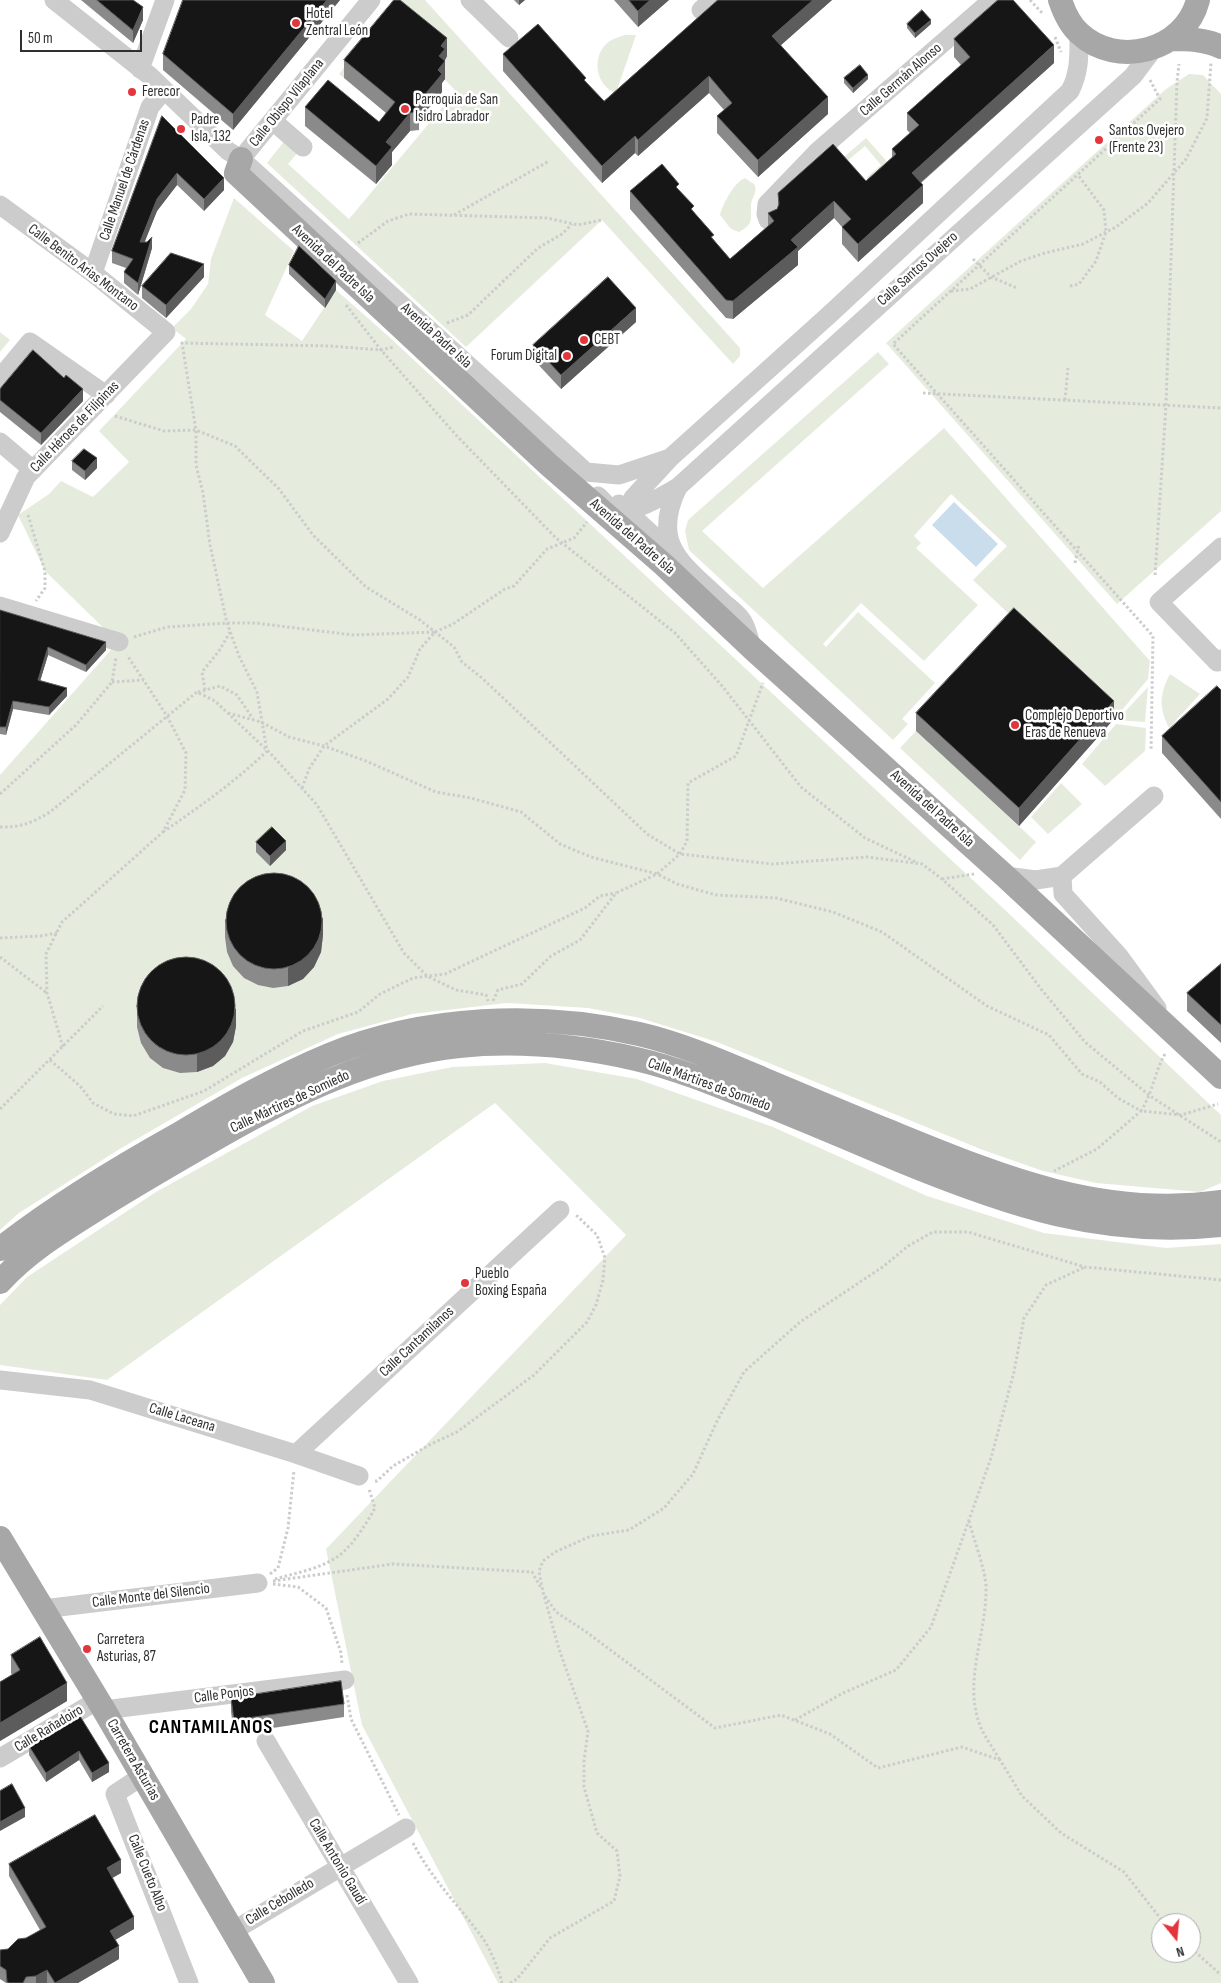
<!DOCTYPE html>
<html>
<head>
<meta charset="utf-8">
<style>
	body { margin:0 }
	#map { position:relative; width:1221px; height:1983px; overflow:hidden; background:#fff; font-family:"Sofia Sans Condensed",sans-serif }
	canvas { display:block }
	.north { position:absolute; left:1151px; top:1913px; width:50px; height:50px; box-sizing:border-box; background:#fff; border:1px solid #acacac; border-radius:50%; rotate:163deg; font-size:14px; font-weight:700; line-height:20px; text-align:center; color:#2f2f2f }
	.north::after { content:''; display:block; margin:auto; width:18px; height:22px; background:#e3353c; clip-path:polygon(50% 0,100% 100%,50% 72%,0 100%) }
	.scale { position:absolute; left:20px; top:30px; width:122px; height:22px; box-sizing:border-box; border:2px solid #2f2f2f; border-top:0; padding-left:6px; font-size:15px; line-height:18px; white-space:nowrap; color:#2f2f2f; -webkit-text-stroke:4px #fff; paint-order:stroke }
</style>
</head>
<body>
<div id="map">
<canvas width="1221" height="1983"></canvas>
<div class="north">N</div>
<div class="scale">50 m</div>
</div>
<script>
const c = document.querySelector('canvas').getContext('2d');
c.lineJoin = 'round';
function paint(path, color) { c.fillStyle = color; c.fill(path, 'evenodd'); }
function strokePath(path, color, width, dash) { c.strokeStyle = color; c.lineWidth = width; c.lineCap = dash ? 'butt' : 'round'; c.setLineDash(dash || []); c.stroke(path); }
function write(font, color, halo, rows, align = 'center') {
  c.font = font + ' "Sofia Sans Condensed",sans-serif'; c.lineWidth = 5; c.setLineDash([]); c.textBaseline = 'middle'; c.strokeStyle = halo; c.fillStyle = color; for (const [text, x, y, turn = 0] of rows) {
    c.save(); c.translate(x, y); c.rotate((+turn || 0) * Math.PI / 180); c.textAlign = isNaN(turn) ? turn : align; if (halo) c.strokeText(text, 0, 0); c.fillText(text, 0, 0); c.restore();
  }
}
paint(new Path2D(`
	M 399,0 L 425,0 L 740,348 L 740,356 L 733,364 L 602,220 L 466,347 L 267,163 L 286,139 L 300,150 L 288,164 L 349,219 L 456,91 L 439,74 L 396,15 L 344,78 L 339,74 Z
	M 625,35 L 636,35 L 616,93 C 596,86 591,58 607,43 C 612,39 619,37 625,35 Z
	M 1189,74 L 1203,75 L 1221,94 L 1221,511 L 1117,604 L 886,343 L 1166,89 Z
	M 866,138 L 890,165 L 867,185 L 867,177 L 881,165 L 865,146 L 846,162 L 838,162 Z
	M 745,178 L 755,185 C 756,193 755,193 752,200 C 748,213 758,223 739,232 L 731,229 L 720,215 C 723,204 734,182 745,178 Z
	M 234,198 L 294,251 L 265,315 L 302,341 L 336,290 L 386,334 L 1004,909 L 1221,1115 L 1221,1183 L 1200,1192 L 1096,1183 L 1043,1171 L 983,1150 L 717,1042 L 640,1018 L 588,1008 L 507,1003 L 412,1014 L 338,1034 L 242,1078 L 118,1150 L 19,1213 L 0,1230 L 0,775 L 118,642 L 45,571 L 18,515 L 49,494 L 61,481 L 93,497 L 129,462 L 99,431 L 186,339 L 172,328 L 191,309 L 208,284 L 211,259 Z
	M 0,332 L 10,340 L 0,352 Z
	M 878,352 L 889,364 L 702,531 L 763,588 L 944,428 L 1150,661 L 1148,679 L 1117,716 L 973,580 L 1007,546 L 951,494 L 914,536 L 921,543 L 916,548 L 978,605 L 924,661 L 861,603 L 823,644 L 826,647 L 858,612 L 935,683 L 902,719 L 908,724 L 893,740 L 689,550 L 685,531 L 688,520 Z
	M 1170,674 L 1200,694 L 1169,728 C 1159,707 1159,695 1170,674 Z
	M 1148,687 L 1145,722 L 1117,720 Z
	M 1116,724 L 1146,728 L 1145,751 L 1105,786 L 1082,764 Z
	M 916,731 L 1036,842 L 1020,860 L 900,748 Z
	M 1061,783 L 1082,804 L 1048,834 L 1031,817 Z
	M 545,1063 L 637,1079 L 773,1127 L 927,1196 L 1044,1233 L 1166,1248 L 1221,1244 L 1221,1983 L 498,1983 L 362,1725 L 326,1549 L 626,1235 L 495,1103 L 107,1380 L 0,1365 L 0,1305 L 27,1277 L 156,1192 L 312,1106 L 383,1081 L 452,1067 ZM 1161,1923 L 1191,1923 L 1191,1953 L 1161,1953 Z`), '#e5ecde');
paint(new Path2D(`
	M 954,502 L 998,544 L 976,567 L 932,525 Z`), '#caddec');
strokePath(new Path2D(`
	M 1030,0 L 1043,14
	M 1055,37 L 1061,52
	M 1150,80 L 1160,99 L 893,344 L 1153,636 L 1151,751
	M 454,215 L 549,161
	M 358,243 L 388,221 L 409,214 L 547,218 L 578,225 L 602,220
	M 973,259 L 991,277 L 1017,288
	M 1070,286 L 1079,284 L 1096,261 L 1106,232 L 1104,210 L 1078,175
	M 951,291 L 970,289 L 1021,261 L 1045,253 L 1083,244 L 1116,227 L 1148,203 L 1186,159 L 1207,118 L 1211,62
	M 346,305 L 381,350 L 456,435 L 556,538 L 675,633 L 723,687 L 801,787 L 865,838 L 918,863
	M 447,323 L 468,315 L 538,248 L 562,234 L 572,224
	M 923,393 L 1221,408
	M 1065,400 L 1068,368
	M 115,416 L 164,431 L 196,430 L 235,446 L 279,489 L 313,535 L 366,587 L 420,620 L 454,647 L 462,662 L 482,678 L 647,834 L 680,854 L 772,864 L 867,857 L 922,864 L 942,879 L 993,925 L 1041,989 L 1085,1042 L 1150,1096 L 1221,1142
	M 28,515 L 45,571 L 45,588 L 36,601
	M 1075,563 L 1079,544
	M 1155,575 L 1166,405 L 1177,82 L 1179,64
	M 134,637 L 167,627 L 227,623 L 255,623 L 353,635 L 435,632
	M 112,682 L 144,680
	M 205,690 L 202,672 L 219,651 L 230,632
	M 198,692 L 220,686 L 237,695 L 253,719
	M 228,713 L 261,722 L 289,737 L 324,746 L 366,761 L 436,792 L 471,798 L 521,812 L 560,844 L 591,857 L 657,874 L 677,884 L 716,895 L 776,898 L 833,912 L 882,932 L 987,1006 L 1049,1035 L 1082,1074 L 1100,1082 L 1118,1098 L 1141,1111 L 1097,1149 L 1054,1171
	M 302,788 L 309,769 L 324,746 L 388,699 L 408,677 L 420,649 L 435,632 L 453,624 L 505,589 L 514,586 L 547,549 L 574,538 L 587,522
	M 0,794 L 76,725 L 112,682 L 116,657
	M 0,827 C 19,828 34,822 50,812 L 197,692 L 215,701 L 272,755 L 317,805 L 404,953 L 427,976 L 456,990 L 486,995 L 488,1001
	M 163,832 C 199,807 235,782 267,751 L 257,692 L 239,656 L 227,623 L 210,545 L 203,493 L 196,465 L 196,430 L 182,343 L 330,346 L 381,350 L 394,347
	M 942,879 L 974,874
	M 0,938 L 40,936 L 57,933
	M 0,957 L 47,993
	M 493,1001 L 498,990 L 522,984 L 551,956 L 580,940 L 616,893 L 657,874 L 680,854 L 687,841 L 688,783 L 736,756 L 763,683
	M 63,1047 L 47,993 L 46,954 L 62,922 L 163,832 L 185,790 L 186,753 L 167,716 L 127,655
	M 1165,1054 C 1155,1071 1153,1092 1141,1111 L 1181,1115 L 1218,1104
	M 50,1060 L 80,1086 L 93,1103 L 114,1114 L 133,1116 L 204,1091 L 303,1031 L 358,1012 L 380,994 L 413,978 L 445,974 L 585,908 L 600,896 L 616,893
	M 0,1109 L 103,1006
	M 375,1481 L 377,1481 L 393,1466 L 431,1444 L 457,1432 L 534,1375 L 587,1322 L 596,1305 L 603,1280 L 605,1258 L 597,1235 L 575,1214
	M 969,1521 C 973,1537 986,1572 986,1587 C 987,1635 961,1684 982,1730 C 987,1740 994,1750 1000,1760
	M 270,1574 L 278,1568 L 288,1528 L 294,1470
	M 275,1579 C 296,1573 319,1569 337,1557 C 352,1547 366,1524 375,1508 L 369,1489
	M 273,1581 L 393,1564 L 532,1572 L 541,1588
	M 273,1584 L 298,1587 L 326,1608 L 341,1653 L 342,1664
	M 545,1596 L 556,1612 L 585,1631 L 715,1728 L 781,1715 L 830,1734 L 878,1768 L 962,1747 L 1000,1760 L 1022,1796 L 1061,1833 L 1124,1872 L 1164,1923
	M 347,1695 L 351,1719 L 399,1815
	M 795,1720 L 843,1693 L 896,1670 L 931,1627 L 991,1458 L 1014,1372 L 1024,1318 L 1046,1285 L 1085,1267
	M 413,1843 C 431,1878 458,1905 482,1937 C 491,1950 498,1968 502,1983
	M 1191,1948 L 1221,1975
	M 510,1983 L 517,1979 L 550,1938 L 614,1901 L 620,1876 L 617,1851 L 597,1833 L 584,1787 L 584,1761 L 588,1731 L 559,1649 L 543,1592 L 539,1571 L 543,1561 L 555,1552 L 591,1536 L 629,1530 L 664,1508 L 693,1474 L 717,1421 L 744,1372 L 800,1322 L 884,1266 L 908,1246 L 933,1232 L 968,1232 L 1085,1267 L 1221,1280`), '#ccc', 3, [2.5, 2.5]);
strokePath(new Path2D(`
	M 54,0 L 150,76 L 228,151 L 241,159 L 586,472 L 619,475 L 670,458
	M 470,0 L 509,38
	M 701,10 L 712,0
	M 140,69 L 165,0
	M 273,121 L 303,147
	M 241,159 L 371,0
	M 0,205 L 93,273 L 166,332 L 26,477 L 0,533
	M 768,220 L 766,214 L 767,204 L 817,152 L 984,7 L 990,0
	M 93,273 L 150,107 L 164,90
	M 0,378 L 30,342 L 106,395
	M 0,442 L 33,470
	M 678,487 C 649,547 685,565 724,603 C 730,608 737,613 741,619 C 747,626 749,639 752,648
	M 598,496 C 602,499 605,504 609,507 C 628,519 662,496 678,487 L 1133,76 L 1154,48
	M 619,504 L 674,555
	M 627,515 L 627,510 L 633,498 L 670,458 L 829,315 L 1070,91 C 1080,72 1079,54 1079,33
	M 1221,547 L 1159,602 L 1217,662 L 1221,659
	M 0,606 L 119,642
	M 1005,876 L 1036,880 L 1062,876 L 1154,796
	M 1062,876 L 1063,894 L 1119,956 L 1157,1008
	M 0,1380 L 90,1390 L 296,1454 L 359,1476
	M 296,1454 L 560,1210
	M 43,1609 L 258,1583
	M 104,1710 L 345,1680
	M 266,1741 L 409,1983
	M 0,1758 L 98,1700
	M 142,1776 L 115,1794 L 189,1983
	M 233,1931 L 406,1828`), '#ccc', 19);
strokePath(new Path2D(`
	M 1060,0 C 1064,12 1069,24 1079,33 C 1117,69 1185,51 1198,0
	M 1170,39 C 1187,39 1205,39 1221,47
	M 241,159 L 236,173 L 549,465 L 664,565 L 753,649 L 1005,876 L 1221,1077
	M 0,1249 C 56,1205 116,1169 177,1135 C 226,1106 276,1077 329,1055 C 424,1016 539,1011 639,1034 C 682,1044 723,1062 763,1079 C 806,1097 848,1115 891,1132 C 999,1176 1101,1219 1221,1202
	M 0,1282 C 28,1251 65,1229 100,1207 C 140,1182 180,1159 220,1136 C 294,1094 373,1055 459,1046 C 518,1040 579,1046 636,1059 C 675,1068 712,1083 749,1098 C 800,1118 851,1140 901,1161 C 1008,1205 1104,1238 1221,1225
	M 0,1538 L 104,1710 L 263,1983`), '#a7a7a7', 24);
paint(new Path2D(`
	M 81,0 L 133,0 L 143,20 L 133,43 Z
	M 340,0 L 233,130 L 163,70 L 163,54 Z
	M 514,0 L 525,0 L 519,5 Z
	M 614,0 L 669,0 L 638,27 Z
	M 718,0 L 832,0 L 781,45 L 828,114 L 758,177 L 717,133 L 717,116 L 724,110 L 709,93 L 638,156 L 635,153 L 602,183 L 503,71 L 503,54 L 604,101 Z
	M 907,24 L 931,24 L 915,38 L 907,28 Z
	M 954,39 L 1054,63 L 921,183 L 923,203 L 858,262 L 842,244 L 842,227 L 834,218 L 798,251 L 798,265 L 733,319 L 726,318 L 630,209 L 630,191 L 679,190 L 694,212 L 714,240 L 730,259 L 768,226 L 768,213 L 777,209 L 778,207 L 778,193 L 866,181 L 892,158 L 892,149 L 910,133 L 907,130 L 907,113 L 961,65 L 954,57 Z
	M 447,56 L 445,60 L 445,79 L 442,83 L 442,92 L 419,120 L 419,130 L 410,131 L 392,152 L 392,165 L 376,184 L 305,126 L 305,107 L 379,122 L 386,113 L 344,78 L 344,60 Z
	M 844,78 L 868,79 L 853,93 L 844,83 Z
	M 162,116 L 224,190 L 204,211 L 177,185 L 157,211 L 144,242 L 152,248 L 138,295 L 124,283 L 124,272 L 126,268 L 112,263 L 112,251 Z
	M 289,265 L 336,290 L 325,308 L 289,274 Z
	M 204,277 L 166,318 L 142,298 L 142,286 Z
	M 636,322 L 561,389 L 533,359 L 533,345 Z
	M 0,389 L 83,401 L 41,445 L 0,412 Z
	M 72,461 L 97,468 L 85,480 L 72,470 Z
	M 0,610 L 106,650 L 86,672 L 48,655 L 40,681 L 67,696 L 49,715 L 13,709 L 6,735 L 0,734 L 0,735 Z
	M 1221,690 L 1221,819 L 1162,753 L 1162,736 Z
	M 916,713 L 1114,719 L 1019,826 L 916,731 Z
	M 256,842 L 286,850 L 270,866 L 256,852 Z
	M 225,919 L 323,935 L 321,952 L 314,967 L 303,979 L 288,986 L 273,988 L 258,985 L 244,978 L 233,966 L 227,952 L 225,937 Z
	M 1221,964 L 1221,1043 L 1187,1011 L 1187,993 Z
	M 137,1009 L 236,1026 L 233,1042 L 225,1056 L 213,1066 L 197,1072 L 180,1073 L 163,1068 L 150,1058 L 141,1043 L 137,1027 Z
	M 11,1655 L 67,1701 L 0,1741 L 0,1682 L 12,1675 L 11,1673 Z
	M 231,1698 L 344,1704 L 344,1717 L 234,1734 L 231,1712 Z
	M 80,1716 L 109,1772 L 92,1782 L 79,1760 L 46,1782 L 29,1755 L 29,1746 Z
	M 9,1864 L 121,1873 L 112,1878 L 134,1929 L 115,1940 L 119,1959 L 78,1983 L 6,1983 L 0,1979 L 0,1950 L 8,1949 L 40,1930 L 9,1876 Z`), '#8a8a8a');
paint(new Path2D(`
	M 327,0 L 340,0 L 233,130 L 233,114 Z
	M 519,0 L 525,0 L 519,5 Z
	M 650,0 L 669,0 L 638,27 L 638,11 Z
	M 813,0 L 832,0 L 772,53 L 772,36 Z
	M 143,7 L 143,20 L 133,43 L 133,30 Z
	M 931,20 L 931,24 L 915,38 L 915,33 Z
	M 447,38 L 447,56 L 445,60 L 445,62 L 445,61 L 445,79 L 442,83 L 442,92 L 419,120 L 419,112 L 417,104 L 439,56 L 441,46 Z
	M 1054,45 L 1054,63 L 912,190 L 912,173 Z
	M 868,75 L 868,79 L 853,93 L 853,88 Z
	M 709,76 L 709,93 L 638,156 L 638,140 Z
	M 828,97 L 828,114 L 758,177 L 758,160 Z
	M 410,113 L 410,131 L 392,152 L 392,165 L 376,184 L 376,166 L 386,142 Z
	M 635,136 L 635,153 L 602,183 L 602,166 Z
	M 177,173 L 177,185 L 157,211 L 140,254 L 140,242 L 157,199 Z
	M 224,178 L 224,190 L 204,211 L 204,199 Z
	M 923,185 L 923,203 L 858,262 L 858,244 Z
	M 834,201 L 834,218 L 798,251 L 798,265 L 733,319 L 733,301 L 791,240 Z
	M 152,237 L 152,248 L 138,295 L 138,283 Z
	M 204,264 L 204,277 L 166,318 L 166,305 Z
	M 336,281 L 336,290 L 325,308 L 325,299 Z
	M 636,308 L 636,322 L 561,389 L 561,375 Z
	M 83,389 L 83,401 L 41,445 L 41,433 Z
	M 97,458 L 97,468 L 85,480 L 85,471 Z
	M 106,642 L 106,650 L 86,672 L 86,665 Z
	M 48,647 L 48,655 L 38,688 L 38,680 Z
	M 67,688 L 67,696 L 49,715 L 49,707 Z
	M 13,701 L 13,709 L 6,735 L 6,727 Z
	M 1114,701 L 1114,719 L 1019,826 L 1019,808 Z
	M 286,841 L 286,850 L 270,866 L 270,856 Z
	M 323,917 L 323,935 L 321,952 L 314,967 L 303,979 L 288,986 L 288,968 Z
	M 236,1008 L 236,1026 L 233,1042 L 225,1056 L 213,1066 L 197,1072 L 197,1054 Z
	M 67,1683 L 67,1701 L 0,1741 L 0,1723 Z
	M 79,1751 L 79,1760 L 46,1782 L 46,1773 Z
	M 109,1763 L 109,1772 L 92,1782 L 92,1773 Z
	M 25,1808 L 25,1817 L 0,1831 L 0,1822 Z
	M 121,1860 L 121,1873 L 107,1881 L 107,1868 Z
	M 134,1917 L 134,1929 L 110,1943 L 110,1931 Z
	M 119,1946 L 119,1959 L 78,1983 L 55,1983 Z
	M 47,1970 L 47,1983 L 36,1983 L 36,1976 Z`), '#5c5c5c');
const building = new Path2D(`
	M 97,0 L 133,0 L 143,7 L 133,30 Z
	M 183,0 L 327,0 L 233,114 L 163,54 Z
	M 394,0 L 400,0 L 447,38 L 441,46 L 445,49 L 439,56 L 445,61 L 438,70 L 442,74 L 417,104 L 419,112 L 410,113 L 386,142 L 392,147 L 376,166 L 305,107 L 328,80 L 379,122 L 395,102 L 344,60 Z
	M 629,0 L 650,0 L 638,11 Z
	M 718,0 L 813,0 L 772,36 L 828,97 L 758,160 L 717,116 L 732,103 L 709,76 L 638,140 L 635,136 L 602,166 L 503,54 L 538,24 L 586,78 L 584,80 L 604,101 Z
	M 998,0 L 1013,0 L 1054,45 L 912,173 L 923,185 L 858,244 L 842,227 L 851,219 L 834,201 L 791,240 L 798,247 L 733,301 L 726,300 L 630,191 L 662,164 L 679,184 L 676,187 L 694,206 L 691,209 L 714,235 L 711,237 L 730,259 L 774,221 L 768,213 L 777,209 L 779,204 L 778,193 L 833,144 L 866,181 L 896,154 L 892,149 L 919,125 L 907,113 L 970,57 L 954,39 Z
	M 922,10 L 931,20 L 915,33 L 907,24 Z
	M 860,65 L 868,75 L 853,88 L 844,78 Z
	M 162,116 L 224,178 L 204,199 L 177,173 L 157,199 L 140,242 L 147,242 L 152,237 L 138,283 L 124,272 L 133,259 L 112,251 Z
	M 299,246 L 336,281 L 325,299 L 289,265 Z
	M 171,253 L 204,264 L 166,305 L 142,286 Z
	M 608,277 L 636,308 L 561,375 L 533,345 Z
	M 33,350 L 64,378 L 66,375 L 83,389 L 41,433 L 0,400 L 0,389 Z
	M 84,449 L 97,458 L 85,471 L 72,461 Z
	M 1014,608 L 1114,701 L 1019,808 L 916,713 Z
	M 0,610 L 106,642 L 86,665 L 48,647 L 38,680 L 67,688 L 49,707 L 13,701 L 6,727 L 0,727 Z
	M 1217,686 L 1221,690 L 1221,802 L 1162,736 Z
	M 272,827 L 286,841 L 270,856 L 256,842 Z
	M226 921a48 48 0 1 1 96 0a48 48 0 1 1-96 0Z
	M137 1006a49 49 0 1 1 98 0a49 49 0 1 1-98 0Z
	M 1221,964 L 1221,1025 L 1187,993 Z
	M 40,1637 L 67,1683 L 0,1723 L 0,1682 L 20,1670 L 11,1655 Z
	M 341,1681 L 344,1704 L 234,1720 L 231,1698 Z
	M 80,1716 L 109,1763 L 92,1773 L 79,1751 L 46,1773 L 29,1746 Z
	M 12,1784 L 25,1808 L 0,1822 L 0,1791 Z
	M 95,1815 L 121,1860 L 107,1868 L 134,1917 L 110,1931 L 119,1946 L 55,1983 L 47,1970 L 36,1976 L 26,1977 L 23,1983 L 9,1983 L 7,1982 L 6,1970 L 0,1966 L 0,1950 L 8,1949 L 18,1939 L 26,1938 L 46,1927 L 9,1864 Z`);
paint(building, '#161616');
strokePath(building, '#5c5c5c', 1);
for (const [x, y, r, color] of [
	[296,23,5,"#e3353c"],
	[132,92,5,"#e3353c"],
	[405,109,5,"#e3353c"],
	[181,129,5,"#e3353c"],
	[1099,140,5,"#e3353c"],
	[584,340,5,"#e3353c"],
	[567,356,5,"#e3353c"],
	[1015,725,5,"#e3353c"],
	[465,1283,5,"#e3353c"],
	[87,1649,5,"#e3353c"]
]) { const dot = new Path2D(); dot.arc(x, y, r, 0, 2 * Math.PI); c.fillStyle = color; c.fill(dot); strokePath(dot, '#fff', 2); }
write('15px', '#2f2f2f', '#fff', [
	["Hotel",306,14],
	["Zentral León",306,31],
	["Ferecor",142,92],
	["Parroquia de San",415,100],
	["Isidro Labrador",415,117],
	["Padre",191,120],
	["Isla, 132",191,137],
	["Santos Ovejero",1109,131],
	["(Frente 23)",1109,148],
	["CEBT",594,340],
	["Forum Digital",557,356,"right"],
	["Complejo Deportivo",1025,716],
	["Eras de Renueva",1025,733],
	["Pueblo",475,1274],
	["Boxing España",475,1291],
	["Carretera",97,1640],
	["Asturias, 87",97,1657]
], 'left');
write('15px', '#2f2f2f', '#fff', [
	["Calle Germán Alonso",901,80,-41],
	["Calle Obispo Vilaplana",287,103,-51],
	["Calle Manuel de Cárdenas",125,180,-71],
	["Avenida del Padre Isla",333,264,43],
	["Calle Benito Arias Montano",83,268,37],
	["Calle Santos Ovejero",918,269,-42],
	["Avenida Padre Isla",436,336,42],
	["Calle Héroes de Filipinas",75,427,-46],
	["Avenida del Padre Isla",632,537,41],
	["Avenida del Padre Isla",932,809,42],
	["Calle Mártires de Somiedo",709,1085,20],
	["Calle Mártires de Somiedo",290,1102,-25],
	["Calle Cantamilanos",417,1342,-43],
	["Calle Laceana",182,1418,17],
	["Calle Monte del Silencio",151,1596,-7],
	["Calle Ponjos",224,1695,-7],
	["Calle Rañadoiro",49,1729,-31],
	["Carretera Asturias",133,1760,60],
	["Calle Antonio Gaudí",337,1862,59],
	["Calle Cueto Albo",147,1873,68],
	["Calle Cebolledo",280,1902,-31]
]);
c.letterSpacing = '1px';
write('bold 20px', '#000', '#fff', [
	["CANTAMILANOS",211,1728]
]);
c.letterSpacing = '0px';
</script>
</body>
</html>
